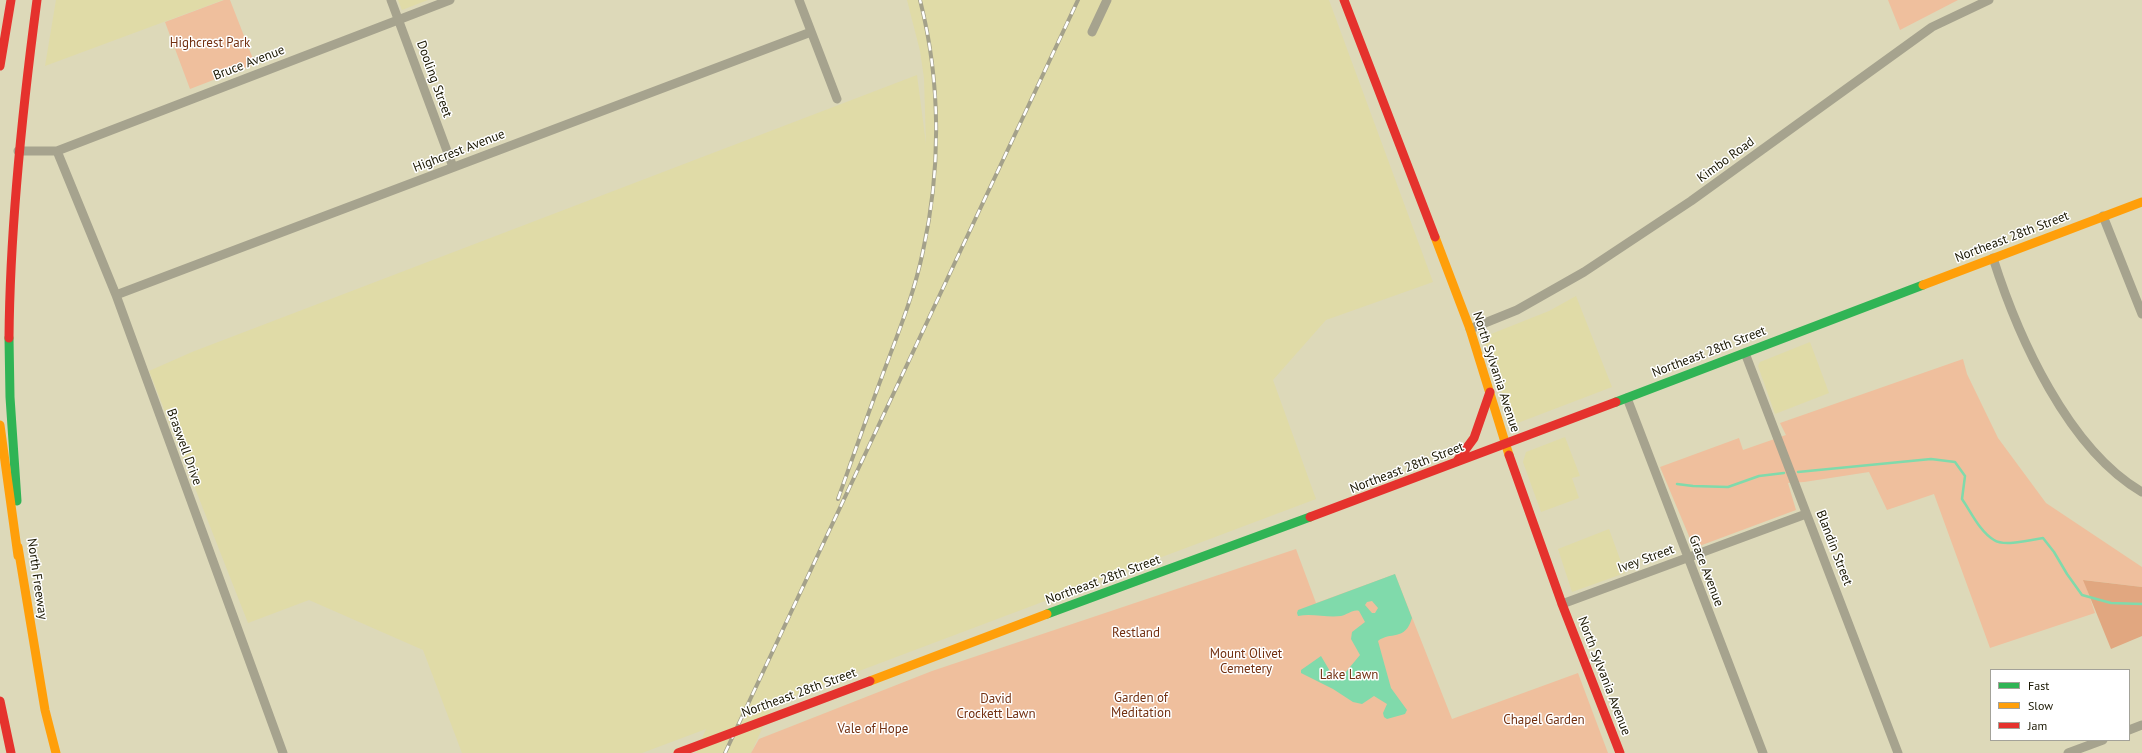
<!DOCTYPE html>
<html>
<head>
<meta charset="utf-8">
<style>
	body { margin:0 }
	#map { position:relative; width:2142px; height:753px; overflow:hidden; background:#ddd9b9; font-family:"PT Sans",sans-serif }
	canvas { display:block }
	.legend { position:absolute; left:1990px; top:669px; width:140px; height:72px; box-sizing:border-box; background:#fff; border:1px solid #a3a299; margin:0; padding:5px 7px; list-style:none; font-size:12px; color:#191601 }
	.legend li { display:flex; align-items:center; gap:8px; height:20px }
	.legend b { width:20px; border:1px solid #a3a299 }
</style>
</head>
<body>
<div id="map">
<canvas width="2142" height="753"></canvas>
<ul class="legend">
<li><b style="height:5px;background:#30b455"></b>Fast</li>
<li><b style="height:5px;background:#ff9f0a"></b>Slow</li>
<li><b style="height:5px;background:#e5322d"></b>Jam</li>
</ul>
</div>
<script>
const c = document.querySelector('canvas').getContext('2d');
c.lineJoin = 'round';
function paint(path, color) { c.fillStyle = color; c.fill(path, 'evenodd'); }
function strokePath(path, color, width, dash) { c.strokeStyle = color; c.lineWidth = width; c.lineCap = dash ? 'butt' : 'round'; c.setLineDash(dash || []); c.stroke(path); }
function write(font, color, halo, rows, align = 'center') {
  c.font = font + ' "PT Sans",sans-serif'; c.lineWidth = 3; c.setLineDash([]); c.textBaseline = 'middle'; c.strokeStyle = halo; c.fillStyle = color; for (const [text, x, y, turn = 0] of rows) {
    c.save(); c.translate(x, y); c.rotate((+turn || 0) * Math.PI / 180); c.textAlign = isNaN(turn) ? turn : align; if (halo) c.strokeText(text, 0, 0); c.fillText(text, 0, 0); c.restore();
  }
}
paint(new Path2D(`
	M 56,0 L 223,0 L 45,66 Z
	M 398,0 L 428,0 L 402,10 Z
	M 907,0 L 1329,0 L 1433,282 L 1326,320 L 1273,380 L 1316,499 L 774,703 L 751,753 L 696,753 L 706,729 L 642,753 L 462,753 L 423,650 L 309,600 L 248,623 L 149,371 L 192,352 L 917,75 L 926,144 L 924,78 L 920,51 Z
	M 1576,296 L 1612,387 L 1515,424 L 1512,423 L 1485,342 L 1486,336 L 1549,311 Z
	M 1810,342 L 1829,393 L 1775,414 L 1758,366 L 1760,362 Z
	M 1565,437 L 1580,476 L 1572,478 L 1579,498 L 1541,512 L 1523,462 L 1526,452 Z
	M 1609,529 L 1625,573 L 1572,592 L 1558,549 Z`), '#e0dba7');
paint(new Path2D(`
	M 224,0 L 230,0 L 255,64 L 190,89 L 165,22 Z
	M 1888,0 L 1958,0 L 1900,30 Z
	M 1963,359 L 1967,374 L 1998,438 L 2046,503 L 2142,567 L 2142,587 L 2084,580 L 2095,613 L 1990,648 L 1934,494 L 1887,510 L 1869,472 L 1804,482 L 1788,483 L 1796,510 L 1694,548 L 1660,467 L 1739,438 L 1743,450 L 1786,435 L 1780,423 Z
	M 1296,549 L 1316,603 L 1395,574 L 1452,719 L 1578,673 L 1608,753 L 751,753 L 759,739 L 932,671 Z`), '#efbf9d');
paint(new Path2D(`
	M 2083,580 L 2142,587 L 2142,636 L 2111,649 Z`), '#e1a780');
paint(new Path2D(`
	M 1395,574 L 1412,618 C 1405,642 1390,631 1378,641 L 1391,688 L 1407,710 L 1405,714 L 1387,719 L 1384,717 L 1383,713 L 1387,704 L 1374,696 L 1362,704 L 1353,702 L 1333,689 L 1301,673 L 1301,670 L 1321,656 L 1334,678 L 1337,680 L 1340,679 L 1360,655 L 1351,639 L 1352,632 L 1365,622 L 1359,611 C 1353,609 1347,615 1341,616 C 1327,618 1312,613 1298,616 L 1297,613 L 1298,610 ZM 1372,601 L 1378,608 L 1375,613 L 1372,613 L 1365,605 L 1367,602 Z`), '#80daab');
strokePath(new Path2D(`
	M 1798,472 L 1931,459 L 1955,462 L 1965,476 L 1962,499 C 1971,512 1980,532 1994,540 C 2004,547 2031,540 2043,538 L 2054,552 L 2067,574 L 2082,595 L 2111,603 L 2142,604
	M 1677,484 L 1693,486 L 1728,487 L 1759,476 L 1784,473`), '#80daab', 2.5);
strokePath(new Path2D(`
	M 391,0 L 453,167
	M 799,0 L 837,99
	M 1092,32 L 1107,0
	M 18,151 L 57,151 L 450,0
	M 57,151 L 116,295 L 283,753
	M 2103,216 L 2142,314
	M 1993,258 C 2018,337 2068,449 2142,492
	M 116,295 L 811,32
	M 1470,329 L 1517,310 L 1584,272 L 1691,201 L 1932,27 L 1989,0
	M 1745,353 L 1898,753
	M 1627,398 L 1763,753
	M 1562,604 L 1806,514
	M 2129,730 L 2142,725
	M 2068,753 L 2103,740`), '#a6a38e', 9);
strokePath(new Path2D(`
	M 9,338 L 10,397 L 17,501
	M 1616,402 L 1923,285
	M 1047,614 L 1310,517`), '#30b455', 9);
strokePath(new Path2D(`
	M 1435,237 L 1470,329 L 1509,455
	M 1923,285 L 2142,202
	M 0,425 L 18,556
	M 18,547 L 45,710 L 56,753`), '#ff9f0a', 9);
strokePath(new Path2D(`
	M 1344,0 L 1435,237
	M 0,66 L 11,0
	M 9,338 C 10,225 22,112 37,0
	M 1509,455 L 1562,604 L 1620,753
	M 1457,461 L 1474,438 L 1490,392
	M 1310,517 L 1616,402
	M 0,701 L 11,753`), '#e5322d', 9);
const rail = new Path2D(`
	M 838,499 C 854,454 870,408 887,363 C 901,326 915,290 923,251 C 941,169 941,82 920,0
	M 725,753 L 1078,0`);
strokePath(rail, '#a4a18a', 4);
strokePath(rail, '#fff', 2.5, [8]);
strokePath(new Path2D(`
	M 870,681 L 1047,614`), '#ff9f0a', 9);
strokePath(new Path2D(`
	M 678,753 L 870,681`), '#e5322d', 9);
write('13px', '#723011', '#fff', [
	["Highcrest Park",210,43],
	["Restland",1136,633],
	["Mount Olivet",1246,654],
	["Cemetery",1246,669],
	["Lake Lawn",1349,675],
	["Garden of",1141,698],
	["Meditation",1141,713],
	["David",996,699],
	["Crockett Lawn",996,714],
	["Chapel Garden",1544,720],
	["Vale of Hope",873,729]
]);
write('13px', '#191601', '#fff', [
	["Bruce Avenue",249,63,-21],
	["Dooling Street",434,79,70],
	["Highcrest Avenue",459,151,-21],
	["Kimbo Road",1726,160,-36],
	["Northeast 28th Street",2012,237,-21],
	["Northeast 28th Street",1709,352,-21],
	["North Sylvania Avenue",1496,372,72],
	["Braswell Drive",184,447,70],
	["Northeast 28th Street",1407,468,-21],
	["Blandin Street",1834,548,69],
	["Ivey Street",1646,559,-20],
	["Grace Avenue",1706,571,69],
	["North Freeway",37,579,82],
	["Northeast 28th Street",1103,580,-20],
	["North Sylvania Avenue",1604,676,69],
	["Northeast 28th Street",799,693,-20]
]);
</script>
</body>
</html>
